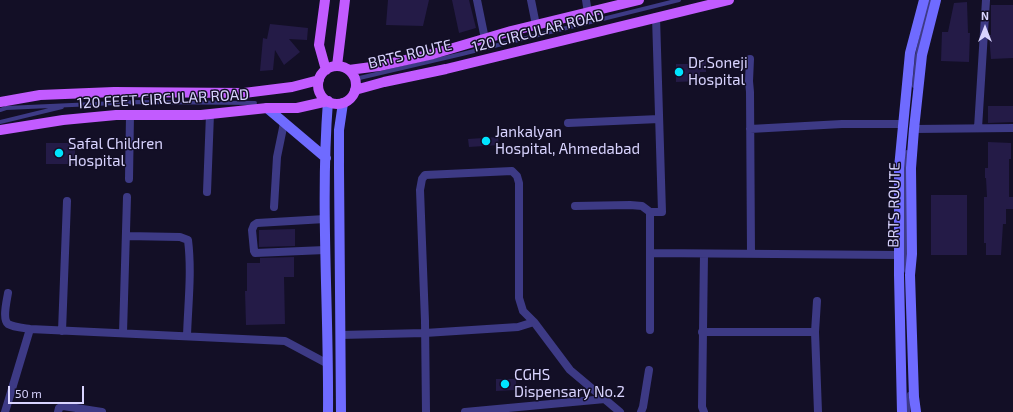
<!DOCTYPE html>
<html>
<head>
<meta charset="utf-8">
<style>
	body { margin:0 }
	#map { position:relative; width:1013px; height:412px; overflow:hidden; background:#130f26; font-family:"Exo 2",sans-serif }
	canvas { display:block }
	.north { position:absolute; left:965px; top:8px; width:40px; height:40px; -webkit-text-stroke:3px #130f26; paint-order:stroke; rotate:0deg; font-size:11px; font-weight:700; line-height:16px; text-align:center; color:#d9d4ff }
	.north::after { content:''; display:block; margin:auto; width:14px; height:18px; background:#d9d4ff; clip-path:polygon(50% 0,100% 100%,50% 72%,0 100%) }
	.scale { position:absolute; left:8px; top:386px; width:76px; height:18px; box-sizing:border-box; border:2px solid #d9d4ff; border-top:0; padding-left:5px; font-size:12px; line-height:14px; white-space:nowrap; color:#d9d4ff; -webkit-text-stroke:3px #130f26; paint-order:stroke }
</style>
</head>
<body>
<div id="map">
<canvas width="1013" height="412"></canvas>
<div class="north">N</div>
<div class="scale">50 m</div>
</div>
<script>
const c = document.querySelector('canvas').getContext('2d');
c.lineJoin = 'round';
function paint(path, color) { c.fillStyle = color; c.fill(path, 'evenodd'); }
function strokePath(path, color, width, dash) { c.strokeStyle = color; c.lineWidth = width; c.lineCap = dash ? 'butt' : 'round'; c.setLineDash(dash || []); c.stroke(path); }
function write(font, color, halo, rows, align = 'center') {
  c.font = font + ' "Exo 2",sans-serif'; c.lineWidth = 3; c.setLineDash([]); c.textBaseline = 'middle'; c.strokeStyle = halo; c.fillStyle = color; for (const [text, x, y, turn = 0] of rows) {
    c.save(); c.translate(x, y); c.rotate((+turn || 0) * Math.PI / 180); c.textAlign = isNaN(turn) ? turn : align; if (halo) c.strokeText(text, 0, 0); c.fillText(text, 0, 0); c.restore();
  }
}
paint(new Path2D(`
	M 388,0 L 429,0 L 423,26 L 386,25 Z
	M 452,0 L 469,0 L 476,28 L 459,33 Z
	M 967,2 L 968,33 L 970,33 L 969,62 L 941,61 L 942,32 L 948,32 L 954,3 Z
	M 991,5 L 1013,5 L 1013,58 L 991,59 L 989,35 L 991,35 Z
	M 270,24 L 308,28 L 307,40 L 289,39 L 300,52 L 284,65 L 275,50 L 273,70 L 260,71 L 263,38 L 267,39 Z
	M 695,60 L 706,60 L 706,72 L 700,72 L 700,81 L 676,82 L 676,64 L 695,64 Z
	M 988,106 L 1013,106 L 1013,122 L 988,123 Z
	M 498,137 L 499,145 L 469,147 L 468,139 Z
	M 988,142 L 1011,143 L 1011,159 L 1009,159 L 1009,197 L 1013,197 L 1013,209 L 1006,209 L 1006,224 L 1003,224 L 1001,255 L 986,255 L 986,243 L 984,243 L 984,197 L 987,197 L 986,178 L 985,178 L 985,168 L 988,168 Z
	M 46,143 L 75,143 L 75,164 L 46,164 Z
	M 931,195 L 967,195 L 967,255 L 931,255 Z
	M 295,229 L 295,246 L 259,247 L 259,230 Z
	M 294,257 L 294,277 L 284,277 L 285,324 L 246,325 L 245,291 L 247,291 L 247,263 L 260,263 L 260,258 Z
	M 496,379 L 516,379 L 516,390 L 496,391 Z`), '#241b47');
strokePath(new Path2D(`
	M 355,79 L 462,54 L 679,0
	M 914,86 L 917,55 L 930,0
	M 0,110 L 6,108 L 138,102 L 255,103
	M 0,122 L 62,107
	M 906,271 L 905,175 L 907,152
	M 908,412 L 909,394`), '#3d3a85', 4);
strokePath(new Path2D(`
	M 477,0 L 485,39
	M 531,0 L 536,25
	M 586,0 L 588,13
	M 750,59 L 749,81 L 750,92 L 751,254
	M 568,123 L 659,119
	M 978,128 L 986,0
	M 750,129 L 842,124 L 903,124
	M 914,129 L 1013,128
	M 129,179 L 130,115
	M 207,192 L 210,114
	M 575,206 L 630,205 L 642,206 L 650,212
	M 274,207 L 277,157 L 284,123
	M 325,219 L 257,223 L 254,225 L 252,230 L 254,251 L 255,253 L 325,250
	M 126,236 L 180,237 L 188,240 C 192,272 188,304 187,336
	M 650,253 L 899,255
	M 8,293 C 7,300 2,319 8,324 C 13,327 24,328 30,329 L 285,341 L 328,364
	M 817,301 L 815,332 L 818,412
	M 650,330 L 650,212 L 662,212 L 656,17
	M 62,331 L 67,201
	M 702,332 L 815,332
	M 123,333 L 127,197
	M 340,335 L 425,333 L 518,327 L 534,322
	M 5,412 L 30,329
	M 58,412 L 59,408 L 63,406 L 102,412
	M 426,412 L 425,321 L 420,190 L 422,179 L 425,175 L 512,171 L 517,176 L 519,183 L 519,298 L 523,311 L 534,322 L 570,370 L 620,412
	M 465,412 L 605,399
	M 641,412 L 643,407 L 649,370
	M 704,412 L 702,407 L 704,254`), '#3d3a85', 8);
strokePath(new Path2D(`
	M 328,101 C 320,205 329,308 328,412
	M 267,108 L 326,158
	M 341,412 L 339,169 L 339,130 L 343,103
	M 902,412 L 899,275 L 899,168 L 910,53 L 924,0
	M 916,412 L 914,397 L 910,275 L 912,254 L 911,168 L 914,129 L 922,55 L 936,0`), '#6f6bff', 10);
strokePath(new Path2D(`
	M 325,0 L 319,45 L 326,70
	M 337,66 L 345,0
	M318 85a19 19 0 1 1 38 0a19 19 0 1 1-38 0Z
	M 349,70 L 379,66 L 433,54 L 511,31 L 639,0
	M 355,90 L 384,82 L 446,69 L 729,0
	M 0,102 L 40,95 L 114,92 L 244,93 L 292,87 L 319,80
	M 0,130 L 63,120 L 116,115 L 201,115 L 267,108 L 297,108 L 328,101`), '#c25bff', 10);
for (const [x, y, r, color] of [
	[679,72,5,"#00e5ff"],
	[486,141,5,"#00e5ff"],
	[59,153,5,"#00e5ff"],
	[505,384,5,"#00e5ff"]
]) { const dot = new Path2D(); dot.arc(x, y, r, 0, 2 * Math.PI); c.fillStyle = color; c.fill(dot); strokePath(dot, '#130f26', 1.5); }
write('15px', '#d9d4ff', '#130f26', [
	["120 CIRCULAR ROAD",538,31,-14],
	["BRTS ROUTE",410,54,-13],
	["120 FEET CIRCULAR ROAD",163,99,-3],
	["BRTS ROUTE",894,205,-89]
]);
write('15px', '#d9d4ff', '#130f26', [
	["Dr.Soneji",688,63],
	["Hospital",688,80],
	["Jankalyan",495,132],
	["Hospital, Ahmedabad",495,149],
	["Safal Children",68,144],
	["Hospital",68,161],
	["CGHS",514,375],
	["Dispensary No.2",514,392]
], 'left');
</script>
</body>
</html>
